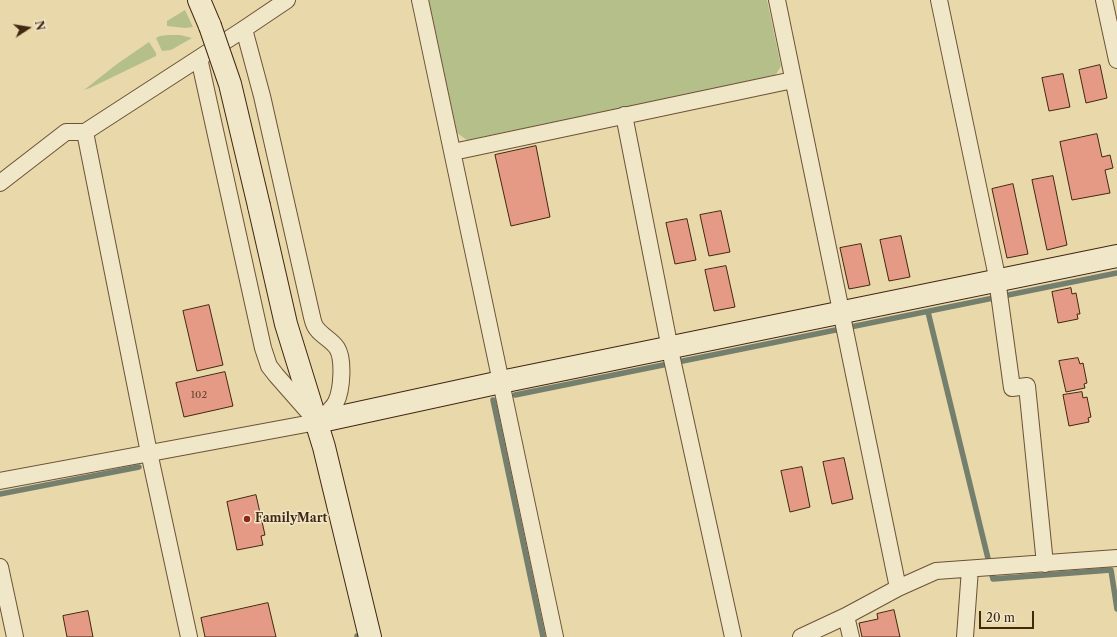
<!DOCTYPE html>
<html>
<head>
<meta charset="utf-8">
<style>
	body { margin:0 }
	#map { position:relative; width:1117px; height:637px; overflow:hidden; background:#e8d8aa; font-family:"Libre Caslon Text",serif }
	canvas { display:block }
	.north { position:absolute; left:8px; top:8px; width:40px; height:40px; -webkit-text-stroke:3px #f0e6c8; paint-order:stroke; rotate:78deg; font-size:11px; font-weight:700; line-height:16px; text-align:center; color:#422711 }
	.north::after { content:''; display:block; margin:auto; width:14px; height:18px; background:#422711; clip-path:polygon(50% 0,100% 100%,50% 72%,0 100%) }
	.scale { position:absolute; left:979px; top:611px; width:55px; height:18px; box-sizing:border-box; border:2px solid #422711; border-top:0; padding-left:5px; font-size:12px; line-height:14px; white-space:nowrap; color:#422711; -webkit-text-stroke:3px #f0e6c8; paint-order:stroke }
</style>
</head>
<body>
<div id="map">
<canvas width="1117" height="637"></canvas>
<div class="north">N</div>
<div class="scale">20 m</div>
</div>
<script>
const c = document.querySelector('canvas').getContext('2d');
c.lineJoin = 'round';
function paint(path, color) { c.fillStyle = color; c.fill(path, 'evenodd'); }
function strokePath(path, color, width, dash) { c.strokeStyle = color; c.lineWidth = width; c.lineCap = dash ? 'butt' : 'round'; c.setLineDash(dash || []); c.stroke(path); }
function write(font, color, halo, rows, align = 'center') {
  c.font = font + ' "Libre Caslon Text",serif'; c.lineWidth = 3; c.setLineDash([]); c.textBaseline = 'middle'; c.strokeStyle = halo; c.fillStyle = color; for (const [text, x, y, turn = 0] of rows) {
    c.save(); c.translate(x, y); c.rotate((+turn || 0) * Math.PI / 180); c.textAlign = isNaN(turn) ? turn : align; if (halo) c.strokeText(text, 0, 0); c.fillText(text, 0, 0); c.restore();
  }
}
paint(new Path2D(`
	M 429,0 L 767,0 L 781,66 L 775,76 L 467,140 L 457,133 Z
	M 185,10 L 193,27 L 185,28 L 167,26 L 167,21 Z
	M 168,35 L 180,35 L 192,38 L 171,50 L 162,51 L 156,38 L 160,36 Z
	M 149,42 L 156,53 L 156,56 L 90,88 L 84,90 L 117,64 Z`), '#b4bf8a');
strokePath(new Path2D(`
	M 928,312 L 993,579 L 1111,570 L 1117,609
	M 515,395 L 1117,273
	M 493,400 L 543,637
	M 0,494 L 139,467
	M 357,636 L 357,637`), '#757f6d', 5.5);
const building = new Path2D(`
	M 1100,65 L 1107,98 L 1086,103 L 1079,70 Z
	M 1063,74 L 1070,107 L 1049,111 L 1042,78 Z
	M 1097,134 L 1102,157 L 1110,155 L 1113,168 L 1105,170 L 1110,193 L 1072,200 L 1060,142 Z
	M 536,146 L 550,217 L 511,226 L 495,155 Z
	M 1053,176 L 1067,245 L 1047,250 L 1032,180 Z
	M 1013,184 L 1028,254 L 1007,258 L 992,189 Z
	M 721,211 L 730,252 L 709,256 L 700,215 Z
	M 687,219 L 696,260 L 675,264 L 666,223 Z
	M 901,236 L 910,277 L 889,281 L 880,240 Z
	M 861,244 L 870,285 L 849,289 L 840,248 Z
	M 726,266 L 735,307 L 714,311 L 705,270 Z
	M 1071,288 L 1072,294 L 1076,293 L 1080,314 L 1077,314 L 1078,319 L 1058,323 L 1052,292 Z
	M 209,305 L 223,365 L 197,371 L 183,311 Z
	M 1078,358 L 1080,364 L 1083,363 L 1087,383 L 1084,384 L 1085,388 L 1066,392 L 1059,361 Z
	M 225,372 L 233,406 L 184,417 L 176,383 Z
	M 1082,392 L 1083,398 L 1087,397 L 1091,417 L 1088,418 L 1089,422 L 1069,426 L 1063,395 Z
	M 844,458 L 853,499 L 832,504 L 823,462 Z
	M 802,467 L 810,507 L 790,512 L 781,471 Z
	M 256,495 L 265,535 L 261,536 L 263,545 L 237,550 L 227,502 Z
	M 268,603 L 276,637 L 205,637 L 201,618 Z
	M 894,610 L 900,637 L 862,637 L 859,623 L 878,619 L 877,614 Z
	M 88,611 L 93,637 L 67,637 L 63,616 Z`);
paint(building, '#e59a86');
strokePath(building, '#422711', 1);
const street = new Path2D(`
	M 420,0 L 555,637
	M 777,0 L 898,588
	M 939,0 L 996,272 L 1012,388 L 1027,386 L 1045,564
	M 1104,0 L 1117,60
	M 199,58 L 263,348 L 269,366 L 276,375 L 312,416
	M 624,115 L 672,359 L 733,637
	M 85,132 L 147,443 L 189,637
	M 453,152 L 793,80
	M 0,183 L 66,132 L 85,132 L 244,29 L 287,0
	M 0,481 L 317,422 C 323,416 332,410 336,402 C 342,390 344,359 337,348 C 332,340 322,336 317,329 C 314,326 313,321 312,317 L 262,96 L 244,29
	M 0,567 L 15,637
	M 846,616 L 851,637
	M 801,637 L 846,616 L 898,588 L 936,571 L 1117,558
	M 965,637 L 970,569`);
const secondary = new Path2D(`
	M 199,0 L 210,26
	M 259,206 L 286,324 L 324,447 L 370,637
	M 317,422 L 501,382 L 1117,256`);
strokePath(street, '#6c5337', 18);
strokePath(secondary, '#422711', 24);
strokePath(street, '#f0e6c8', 16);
strokePath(secondary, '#f0e6c8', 22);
const secondaryBridge = new Path2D(`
	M 210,26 L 230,84 L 259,206`);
strokePath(secondaryBridge, '#422711', 24, []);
strokePath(secondaryBridge, '#f0e6c8', 22);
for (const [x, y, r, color] of [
	[247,519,4,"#8f2418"]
]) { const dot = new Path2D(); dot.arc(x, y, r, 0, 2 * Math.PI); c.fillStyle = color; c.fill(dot); strokePath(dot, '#f0e6c8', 1.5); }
write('10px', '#6b442e', null, [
	["102",199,395]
]);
write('bold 12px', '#422711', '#f0e6c8', [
	["FamilyMart",255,519]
], 'left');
</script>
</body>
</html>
